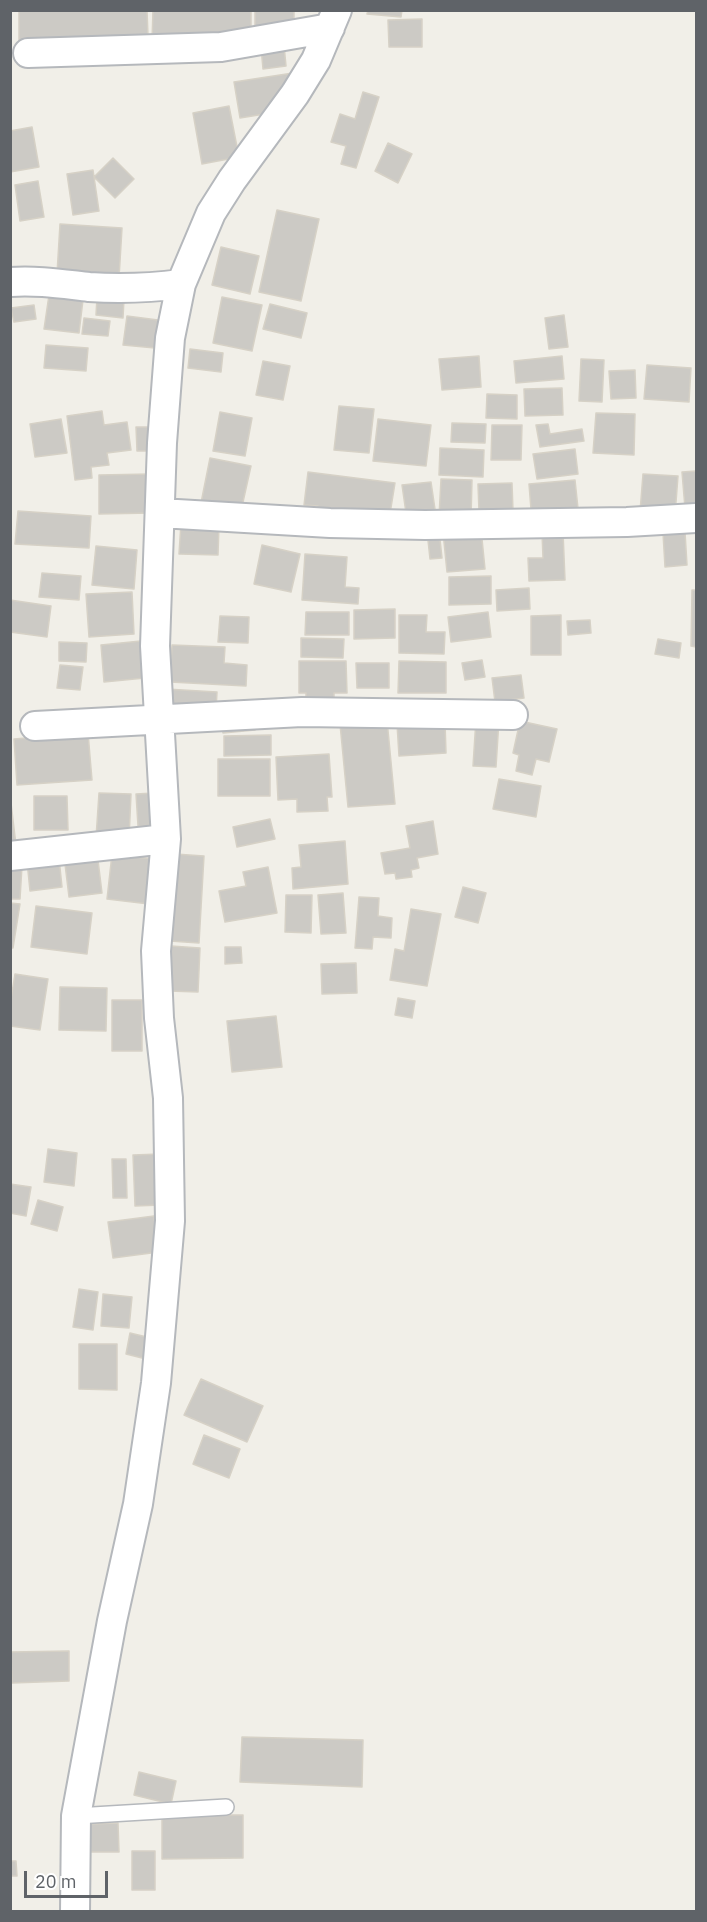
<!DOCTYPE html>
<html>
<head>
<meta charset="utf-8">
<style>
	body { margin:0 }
	#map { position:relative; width:707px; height:1922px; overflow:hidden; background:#f1efe8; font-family:"IBM Plex Sans",sans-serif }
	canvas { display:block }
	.frame { position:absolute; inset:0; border:12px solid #5f6368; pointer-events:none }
	.scale { position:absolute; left:24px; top:1871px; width:84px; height:27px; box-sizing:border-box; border:3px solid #5f6368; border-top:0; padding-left:8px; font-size:18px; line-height:21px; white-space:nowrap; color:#5f6368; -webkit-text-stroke:4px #fff; paint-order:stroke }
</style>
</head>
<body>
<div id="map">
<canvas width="707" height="1922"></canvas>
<div class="frame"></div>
<div class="scale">20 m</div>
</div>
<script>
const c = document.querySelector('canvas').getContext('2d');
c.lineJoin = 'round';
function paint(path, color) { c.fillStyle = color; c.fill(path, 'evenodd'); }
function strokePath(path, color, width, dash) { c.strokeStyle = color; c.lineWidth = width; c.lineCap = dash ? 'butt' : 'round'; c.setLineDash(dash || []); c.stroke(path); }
const building = new Path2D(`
	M 19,10 L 147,10 L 148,36 L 19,45 Z
	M 153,10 L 251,10 L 251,41 L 152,41 Z
	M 255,10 L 294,10 L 294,33 L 255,34 Z
	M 368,10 L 402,10 L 401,17 L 367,14 Z
	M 422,19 L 422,47 L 389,47 L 388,20 Z
	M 284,45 L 286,66 L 263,69 L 261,47 Z
	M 293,73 L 277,112 L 240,118 L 234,82 Z
	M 363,92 L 379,97 L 356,168 L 341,164 L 346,146 L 331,142 L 340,114 L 355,119 Z
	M 229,106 L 239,157 L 202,164 L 193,113 Z
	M 32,127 L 39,167 L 10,172 L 10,131 Z
	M 388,143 L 412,154 L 398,183 L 375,171 Z
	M 113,158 L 134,179 L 115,198 L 94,177 Z
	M 93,170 L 99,211 L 73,215 L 67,174 Z
	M 38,181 L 44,217 L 20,221 L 15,185 Z
	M 277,210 L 319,219 L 301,301 L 259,292 Z
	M 60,224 L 122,228 L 119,278 L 57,274 Z
	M 221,247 L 259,256 L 250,294 L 212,285 Z
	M 49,295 L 83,300 L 79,333 L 44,329 Z
	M 97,297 L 124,299 L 123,318 L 96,315 Z
	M 222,297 L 262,305 L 252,351 L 213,343 Z
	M 270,304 L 307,313 L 301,338 L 263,329 Z
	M 34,305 L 36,319 L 14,322 L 11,308 Z
	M 564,315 L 568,347 L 549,349 L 545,318 Z
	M 127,316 L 158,320 L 155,348 L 123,345 Z
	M 84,318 L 110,321 L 108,336 L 82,334 Z
	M 46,345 L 88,348 L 86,371 L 44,368 Z
	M 190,349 L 223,353 L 221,372 L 188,368 Z
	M 479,356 L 481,387 L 442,390 L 439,359 Z
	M 562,356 L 564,379 L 516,383 L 514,361 Z
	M 581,359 L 604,360 L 602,402 L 579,401 Z
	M 263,361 L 290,366 L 283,400 L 256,395 Z
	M 647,365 L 691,368 L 689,402 L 644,399 Z
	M 635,370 L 636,398 L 611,399 L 609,371 Z
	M 562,388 L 563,415 L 525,416 L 524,389 Z
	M 487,394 L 517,395 L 517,419 L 486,418 Z
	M 339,406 L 374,409 L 369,453 L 334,450 Z
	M 102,411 L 104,425 L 127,422 L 131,450 L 107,453 L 109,465 L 91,467 L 92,478 L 75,480 L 67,416 Z
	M 220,412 L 252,418 L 245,456 L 213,451 Z
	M 596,413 L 635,414 L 634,455 L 593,453 Z
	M 61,419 L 67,453 L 35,457 L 30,424 Z
	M 378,419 L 431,425 L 426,466 L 373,461 Z
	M 452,423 L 486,424 L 485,443 L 451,442 Z
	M 548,424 L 550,434 L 582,429 L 584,441 L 540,447 L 536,425 Z
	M 492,425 L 522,425 L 521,460 L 491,460 Z
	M 136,427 L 151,427 L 153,451 L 137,451 Z
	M 440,448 L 484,450 L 483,477 L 439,475 Z
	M 575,449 L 578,474 L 537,479 L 533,454 Z
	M 210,458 L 251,466 L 241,511 L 201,503 Z
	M 696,471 L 696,507 L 685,508 L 682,472 Z
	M 308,472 L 395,483 L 389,520 L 317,511 L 318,506 L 304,505 Z
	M 151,474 L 152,513 L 99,514 L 99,475 Z
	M 643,474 L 678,476 L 675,515 L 640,512 Z
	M 441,479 L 472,480 L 471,518 L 439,517 Z
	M 575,480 L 579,518 L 532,522 L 529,484 Z
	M 431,482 L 436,516 L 407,520 L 402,485 Z
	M 512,483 L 513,511 L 479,512 L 478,484 Z
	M 18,511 L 91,516 L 89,548 L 15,544 Z
	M 181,523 L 219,525 L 218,555 L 179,554 Z
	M 481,529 L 485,569 L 447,572 L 443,532 Z
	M 439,530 L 442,558 L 430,559 L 427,531 Z
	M 563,532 L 565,580 L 529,581 L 528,558 L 543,558 L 542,533 Z
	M 685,532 L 687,565 L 665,567 L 663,533 Z
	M 262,545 L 300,554 L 291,592 L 254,584 Z
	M 96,546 L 137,550 L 134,589 L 92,585 Z
	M 305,554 L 347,557 L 345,587 L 359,588 L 358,604 L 302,600 Z
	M 42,573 L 81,576 L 79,600 L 39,597 Z
	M 491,576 L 491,604 L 449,605 L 449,577 Z
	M 529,588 L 530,609 L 497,611 L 496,590 Z
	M 692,590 L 696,590 L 696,647 L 691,646 Z
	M 132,592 L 134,634 L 89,637 L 86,594 Z
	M 10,600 L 51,606 L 47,637 L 10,632 Z
	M 395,609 L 395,638 L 354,639 L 354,610 Z
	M 306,612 L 349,612 L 349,635 L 305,635 Z
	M 488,612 L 491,637 L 451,642 L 448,617 Z
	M 399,615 L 427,615 L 426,632 L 445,632 L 444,654 L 399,653 Z
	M 561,615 L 561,655 L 531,655 L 531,616 Z
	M 220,616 L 249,617 L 248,643 L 218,642 Z
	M 590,620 L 591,633 L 568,635 L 567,621 Z
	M 301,638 L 344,639 L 343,658 L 301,657 Z
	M 658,639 L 681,643 L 679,658 L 655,654 Z
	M 141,641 L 145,678 L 104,682 L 101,645 Z
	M 59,642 L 87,643 L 86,662 L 59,661 Z
	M 172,645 L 225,647 L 224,663 L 247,665 L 246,686 L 170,682 Z
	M 482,660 L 485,677 L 465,680 L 462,663 Z
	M 299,661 L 346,661 L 347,693 L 334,693 L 334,708 L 306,708 L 306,693 L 299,693 Z
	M 399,661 L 446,662 L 446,693 L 398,693 Z
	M 356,663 L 389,663 L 389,688 L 357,688 Z
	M 60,665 L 83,667 L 80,690 L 57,688 Z
	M 521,675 L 524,698 L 495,702 L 492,678 Z
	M 166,689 L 217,692 L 216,710 L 165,708 Z
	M 253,717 L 255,730 L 223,733 L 221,720 Z
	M 476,719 L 499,720 L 496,767 L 473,766 Z
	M 387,720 L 395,804 L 348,807 L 340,724 Z
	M 520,721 L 557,729 L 549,762 L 536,759 L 532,775 L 516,771 L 519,755 L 513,753 Z
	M 445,722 L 446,753 L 399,756 L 397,724 Z
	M 88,733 L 92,780 L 17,785 L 14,739 Z
	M 271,735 L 271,755 L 224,756 L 224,736 Z
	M 329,754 L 332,797 L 327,797 L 328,811 L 297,812 L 297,799 L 278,800 L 276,757 Z
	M 218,759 L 270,759 L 270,796 L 218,796 Z
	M 499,779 L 541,786 L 536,817 L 493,809 Z
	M 99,793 L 131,794 L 129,839 L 96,838 Z
	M 154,793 L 157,825 L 138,826 L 136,794 Z
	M 34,796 L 67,796 L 68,830 L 34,830 Z
	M 11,803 L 16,845 L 10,845 L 10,803 Z
	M 270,819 L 275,839 L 237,847 L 233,827 Z
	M 433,821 L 438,854 L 417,858 L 419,868 L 411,870 L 412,877 L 396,879 L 395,873 L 385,874 L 381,853 L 410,848 L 406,826 Z
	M 345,841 L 348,884 L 293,889 L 292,868 L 301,867 L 299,845 Z
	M 97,852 L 102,893 L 69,897 L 64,856 Z
	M 112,854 L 154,859 L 149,904 L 107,899 Z
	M 175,854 L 204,856 L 199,943 L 170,941 Z
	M 59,858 L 62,887 L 30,891 L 27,861 Z
	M 10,865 L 22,866 L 20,899 L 10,899 Z
	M 268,867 L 277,913 L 225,922 L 219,891 L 246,886 L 243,872 Z
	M 463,887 L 486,893 L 478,923 L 455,917 Z
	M 343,893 L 346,933 L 321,934 L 318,895 Z
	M 286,895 L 312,895 L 311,933 L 285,932 Z
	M 359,897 L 379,898 L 378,916 L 392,918 L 391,938 L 373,937 L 372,949 L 355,948 Z
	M 10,903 L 20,904 L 13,948 L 10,948 Z
	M 36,906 L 92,913 L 87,954 L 31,947 Z
	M 411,909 L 441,914 L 427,986 L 390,980 L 395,949 L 404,951 Z
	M 171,946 L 200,948 L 198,992 L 169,991 Z
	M 225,947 L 241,947 L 242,963 L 225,964 Z
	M 356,963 L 357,993 L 322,994 L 321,964 Z
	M 15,974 L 48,979 L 40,1030 L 10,1026 L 10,1005 Z
	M 60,987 L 107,988 L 106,1031 L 59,1030 Z
	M 398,998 L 415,1001 L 412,1018 L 395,1015 Z
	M 112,1000 L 142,1000 L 142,1051 L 112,1051 Z
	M 276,1016 L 282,1067 L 232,1072 L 227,1021 Z
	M 48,1149 L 77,1153 L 74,1186 L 44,1182 Z
	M 160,1154 L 161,1205 L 135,1206 L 133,1155 Z
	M 112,1159 L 126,1159 L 127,1198 L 113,1198 Z
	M 10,1184 L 31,1187 L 26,1216 L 10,1213 Z
	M 38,1200 L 63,1207 L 57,1231 L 31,1224 Z
	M 154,1216 L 159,1252 L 113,1258 L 108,1222 Z
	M 79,1289 L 98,1292 L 93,1330 L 73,1327 Z
	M 103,1294 L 132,1297 L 129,1328 L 101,1326 Z
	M 130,1333 L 151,1338 L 146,1359 L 126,1354 Z
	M 79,1344 L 117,1344 L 117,1390 L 79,1389 Z
	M 201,1379 L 263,1406 L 247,1442 L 184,1415 Z
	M 204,1435 L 240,1449 L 229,1478 L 193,1464 Z
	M 69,1651 L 69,1681 L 12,1683 L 11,1652 Z
	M 242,1737 L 363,1740 L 362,1787 L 240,1782 Z
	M 139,1772 L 176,1781 L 171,1804 L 134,1795 Z
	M 162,1815 L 243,1815 L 243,1858 L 162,1859 Z
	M 118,1823 L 119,1852 L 91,1852 L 90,1824 Z
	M 132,1851 L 155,1851 L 155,1890 L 132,1890 Z
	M 10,1861 L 16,1861 L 17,1876 L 10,1876 Z`);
paint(building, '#cccac5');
strokePath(building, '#d6d1c6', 1.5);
const service = new Path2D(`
	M 76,1816 L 226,1807`);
const minor = new Path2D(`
	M 28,53 L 221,47 L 330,28
	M 10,282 C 37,280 62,284 89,287 C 120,289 150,288 181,284
	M 160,513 L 330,523 L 425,525 L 627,522 L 696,518
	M 35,726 L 302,712 L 513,715
	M 10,856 L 166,839
	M 75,1912 L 76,1816 L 112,1621 L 138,1504 L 156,1383 L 170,1221 L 168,1098 L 159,1018 L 156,951 L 166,839 L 155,646 L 162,443 L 170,338 L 181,284 L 211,213 L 232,180 L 295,94 L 316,60 L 337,10`);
strokePath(service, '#b5b8bc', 18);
strokePath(minor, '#b5b8bc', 32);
strokePath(service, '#fff', 15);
strokePath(minor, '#fff', 28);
</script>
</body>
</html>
